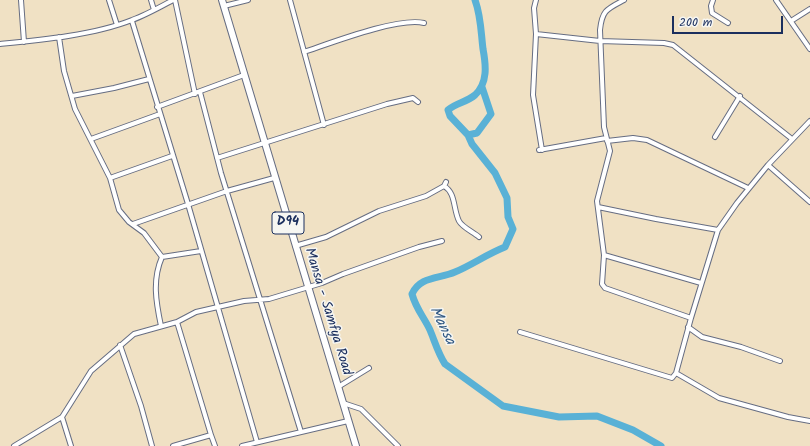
<!DOCTYPE html>
<html>
<head>
<meta charset="utf-8">
<style>
	body { margin:0 }
	#map { position:relative; width:810px; height:446px; overflow:hidden; background:#f0e1c4; font-family:Kalam,sans-serif }
	canvas { display:block }
	.scale { position:absolute; left:672px; top:16px; width:111px; height:18px; box-sizing:border-box; border:2px solid #1b2f5e; border-top:0; padding-left:5px; font-size:12px; line-height:14px; white-space:nowrap; color:#1b2f5e; -webkit-text-stroke:3px #f6f6f2; paint-order:stroke }
</style>
</head>
<body>
<div id="map">
<canvas width="810" height="446"></canvas>
<div class="scale">200 m</div>
</div>
<script>
const c = document.querySelector('canvas').getContext('2d');
c.lineJoin = 'round';
function strokePath(path, color, width, dash) { c.strokeStyle = color; c.lineWidth = width; c.lineCap = dash ? 'butt' : 'round'; c.setLineDash(dash || []); c.stroke(path); }
function write(font, color, halo, rows, align = 'center') {
  c.font = font + ' Kalam,sans-serif'; c.lineWidth = 3; c.setLineDash([]); c.textBaseline = 'middle'; c.strokeStyle = halo; c.fillStyle = color; for (const [text, x, y, turn = 0] of rows) {
    c.save(); c.translate(x, y); c.rotate((+turn || 0) * Math.PI / 180); c.textAlign = isNaN(turn) ? turn : align; if (halo) c.strokeText(text, 0, 0); c.fillText(text, 0, 0); c.restore();
  }
}
strokePath(new Path2D(`
	M 475,0 C 481,16 481,33 483,49 C 486,65 488,83 475,95 C 467,102 456,103 448,110 L 450,116 L 468,135 L 472,144 L 495,173 L 507,198 L 508,217 L 513,229 L 505,247 C 487,254 472,265 455,272 C 439,279 420,276 412,294 C 416,309 424,317 430,330 C 435,342 438,353 445,364 L 503,406 L 559,417 L 597,416 L 633,430 L 661,446
	M 468,135 L 477,133 L 491,114 L 482,87`), '#59b1d6', 7);
const street = new Path2D(`
	M 21,0 L 24,42
	M 109,0 L 117,25
	M 151,0 L 154,10
	M 175,0 L 195,94
	M 290,0 L 324,125
	M 536,0 L 534,8 L 536,34 L 533,95 L 542,150
	M 624,0 C 607,9 602,10 600,30 L 604,127 L 610,151 L 597,201 L 604,255 L 602,284 L 605,288 L 691,318
	M 713,0 L 711,6 L 712,13 L 728,23
	M 776,0 L 810,49
	M 224,6 L 248,0
	M 132,21 L 188,204 L 257,442
	M 791,21 L 810,9
	M 536,34 L 600,41 L 664,43 L 673,45 L 792,139
	M 59,37 L 64,71 L 75,109 L 110,178 L 119,210 L 129,222 L 144,233 L 162,257
	M 0,44 C 41,40 94,35 132,20 C 146,15 160,7 173,0
	M 304,52 C 331,43 398,17 424,23
	M 200,92 L 221,173 L 301,432
	M 72,96 L 114,88 L 149,79
	M 157,107 L 244,75
	M 715,137 L 740,96
	M 91,139 L 160,114
	M 607,141 L 633,138 L 647,140 L 748,188
	M 539,150 L 606,138
	M 217,158 L 387,104 L 413,98 L 418,102
	M 768,165 L 810,202
	M 110,178 L 172,156
	M 444,186 C 456,193 453,209 459,221 C 462,227 473,232 479,237
	M 598,207 L 656,219 L 718,230
	M 133,224 L 227,191 L 274,178
	M 295,246 L 326,237 L 379,211 L 426,196 L 444,186 L 446,182
	M 604,255 L 701,283
	M 162,257 L 201,251
	M 177,322 L 211,435
	M 161,326 C 156,302 152,280 162,257
	M 688,327 L 702,337 L 741,347 L 780,361
	M 520,332 L 672,378 L 676,373 L 691,318 L 718,230 L 737,203 L 768,165 L 810,121
	M 120,345 L 141,406 L 152,446
	M 676,373 L 719,398 L 788,417 L 810,421
	M 338,387 L 369,368
	M 343,403 L 361,409 L 398,446
	M 62,417 L 71,446
	M 14,446 L 62,417 L 91,371 L 134,334 L 177,322 L 196,312 L 244,301 L 269,299 L 322,283 L 343,274 L 419,247 L 442,241
	M 173,446 L 211,435 L 215,446
	M 242,446 L 348,421`);
const primary = new Path2D(`
	M 222,0 L 356,446`);
strokePath(street, '#666d82', 6);
strokePath(primary, '#666d82', 8);
strokePath(street, '#fff', 4);
strokePath(primary, '#fff', 6);
for (const [x, y, w] of [
	[288,223,32]
]) { const box = new Path2D(); box.roundRect(x - w / 2, y - 11, w, 22, 3); c.fillStyle = '#f6f6f2'; c.fill(box); strokePath(box, '#1b2f5e', 1); }
write('bold 13px', '#1b2f5e', null, [
	["D94",288,223]
]);
write('14px', '#1b2f5e', '#f6f6f2', [
	["Mansa - Samfya Road",327,312,73]
]);
write('italic 15px', '#2e5682', '#f6f6f2', [
	["Mansa",441,326,64]
]);
</script>
</body>
</html>
